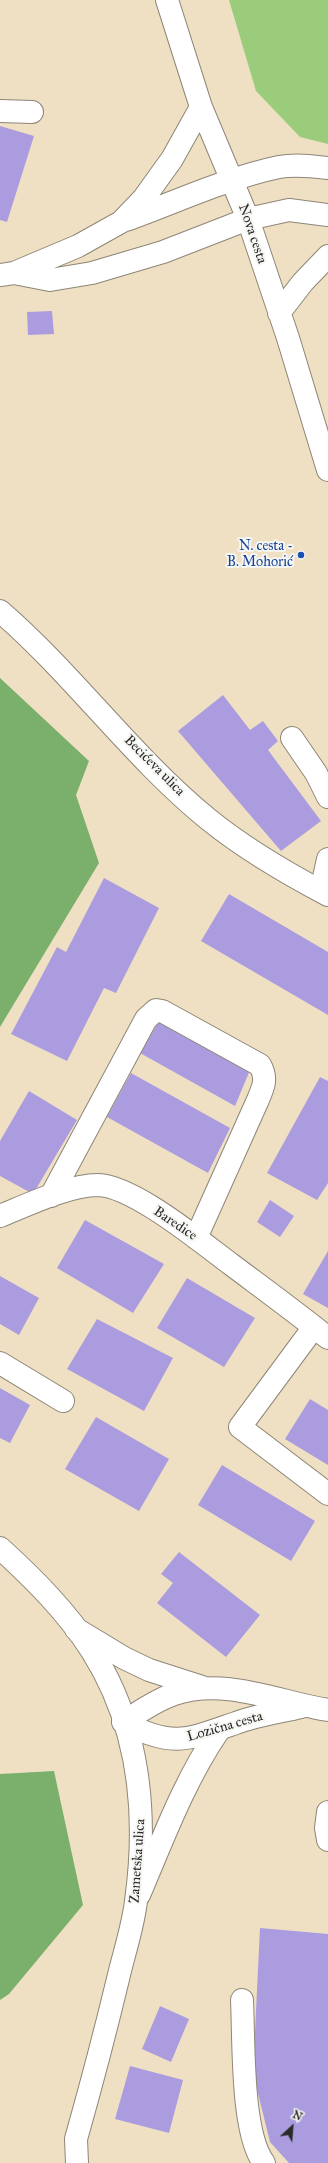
<!DOCTYPE html>
<html>
<head>
<meta charset="utf-8">
<style>
	body { margin:0 }
	#map { position:relative; width:328px; height:2163px; overflow:hidden; background:#efe0c3; font-family:"IM FELL Great Primer",serif }
	canvas { display:block }
	.north { position:absolute; left:272px; top:2107px; width:40px; height:40px; -webkit-text-stroke:3px #f6f6f2; paint-order:stroke; rotate:26deg; font-size:11px; font-weight:700; line-height:16px; text-align:center; color:#2b2b2b }
	.north::after { content:''; display:block; margin:auto; width:14px; height:18px; background:#2b2b2b; clip-path:polygon(50% 0,100% 100%,50% 72%,0 100%) }
</style>
</head>
<body>
<div id="map">
<canvas width="328" height="2163"></canvas>
<div class="north">N</div>
</div>
<script>
const c = document.querySelector('canvas').getContext('2d');
c.lineJoin = 'round';
function paint(path, color) { c.fillStyle = color; c.fill(path, 'evenodd'); }
function strokePath(path, color, width, dash) { c.strokeStyle = color; c.lineWidth = width; c.lineCap = dash ? 'butt' : 'round'; c.setLineDash(dash || []); c.stroke(path); }
function write(font, color, halo, rows, align = 'center') {
  c.font = font + ' "IM FELL Great Primer",serif'; c.lineWidth = 4; c.setLineDash([]); c.textBaseline = 'middle'; c.strokeStyle = halo; c.fillStyle = color; for (const [text, x, y, turn = 0] of rows) {
    c.save(); c.translate(x, y); c.rotate((+turn || 0) * Math.PI / 180); c.textAlign = isNaN(turn) ? turn : align; if (halo) c.strokeText(text, 0, 0); c.fillText(text, 0, 0); c.restore();
  }
}
paint(new Path2D(`
	M 229,0 L 328,0 L 328,144 L 300,137 L 256,91 Z`), '#9acc7c');
paint(new Path2D(`
	M 0,678 L 89,761 L 76,795 L 99,863 L 0,1027 Z
	M 54,1771 L 83,1905 L 9,1994 L 0,2000 L 0,1774 Z`), '#7bb06c');
paint(new Path2D(`
	M 0,126 L 34,136 L 7,222 L 0,220 Z
	M 52,311 L 54,334 L 28,335 L 27,312 Z
	M 223,695 L 250,730 L 263,721 L 278,741 L 268,750 L 321,821 L 281,851 L 178,731 Z
	M 104,878 L 159,908 L 116,993 L 104,988 L 67,1061 L 11,1034 L 57,947 L 66,952 Z
	M 229,894 L 328,952 L 328,1015 L 201,941 Z
	M 161,1018 L 250,1070 L 235,1106 L 140,1053 Z
	M 131,1073 L 230,1128 L 208,1173 L 107,1117 Z
	M 320,1077 L 328,1081 L 328,1183 L 317,1200 L 267,1173 Z
	M 29,1091 L 77,1120 L 33,1194 L 0,1176 L 0,1141 Z
	M 270,1200 L 294,1216 L 280,1237 L 257,1222 Z
	M 85,1220 L 164,1264 L 133,1313 L 57,1268 Z
	M 328,1251 L 328,1308 L 303,1294 Z
	M 0,1276 L 39,1298 L 19,1335 L 0,1324 Z
	M 187,1278 L 255,1318 L 224,1367 L 157,1328 Z
	M 97,1319 L 173,1358 L 144,1411 L 67,1369 Z
	M 0,1388 L 30,1405 L 10,1443 L 0,1438 Z
	M 310,1399 L 328,1410 L 328,1465 L 285,1439 Z
	M 96,1417 L 169,1459 L 139,1511 L 65,1469 Z
	M 222,1465 L 315,1521 L 291,1561 L 198,1505 Z
	M 179,1552 L 260,1615 L 226,1657 L 157,1603 L 173,1583 L 161,1574 Z
	M 260,1928 L 328,1934 L 328,2163 L 289,2163 L 270,2142 L 253,2073 Z
	M 160,2006 L 189,2019 L 171,2062 L 142,2049 Z
	M 130,2066 L 183,2080 L 169,2133 L 115,2119 Z`), '#ab9ce0');
const minor = new Path2D(`
	M 167,0 L 201,107 L 248,219 L 288,338 L 328,470
	M 0,111 L 32,112
	M 126,220 C 176,202 227,178 279,167 C 295,164 312,166 328,168
	M 14,273 L 78,246 L 121,222 L 144,198 L 172,159 L 201,107
	M 0,275 L 14,273 L 50,280 L 92,273 L 163,252 L 248,219 L 289,210 L 328,215
	M 279,313 L 303,282 L 328,256
	M 0,611 C 74,675 132,757 208,819 C 245,849 286,873 328,895
	M 292,738 L 316,773 L 328,797
	M 321,891 L 328,859
	M 51,1196 L 146,1019 L 156,1010 L 162,1011 L 260,1065 C 268,1079 263,1088 257,1102 L 196,1238
	M 0,1216 C 27,1205 69,1185 98,1185 C 134,1186 202,1243 232,1265 C 264,1289 297,1313 328,1338
	M 314,1327 L 240,1427 L 328,1494
	M 0,1363 L 63,1401
	M 76,1629 L 124,1658 L 149,1670 L 202,1687
	M 123,1722 C 140,1712 156,1700 174,1694 C 225,1677 278,1702 328,1710
	M 123,1722 C 172,1748 187,1740 236,1723 C 257,1715 280,1712 301,1707
	M 328,1812 L 326,1828 L 328,1840
	M 139,1895 C 163,1839 184,1781 219,1730
	M 242,2000 C 244,2040 241,2133 264,2163`);
const major = new Path2D(`
	M 0,1548 C 34,1579 67,1612 92,1651 C 140,1727 148,1814 136,1901 C 133,1927 124,1953 118,1979 C 105,2033 91,2086 76,2139 L 77,2163`);
strokePath(minor, '#8d8677', 24);
strokePath(major, '#8d8677', 24);
strokePath(minor, '#fff', 22);
strokePath(major, '#fff', 22);
for (const [x, y, r, color] of [
	[301,555,4,"#1a4fb4"]
]) { const dot = new Path2D(); dot.arc(x, y, r, 0, 2 * Math.PI); c.fillStyle = color; c.fill(dot); strokePath(dot, '#f6f6f2', 1.5); }
write('14px', '#2b2b2b', '#f6f6f2', [
	["Nova cesta",252,234,71],
	["Becićeva ulica",154,766,45],
	["Baredice",175,1224,34],
	["Lozična cesta",225,1727,-16],
	["Zametska ulica",138,1861,-86]
]);
write('14px', '#164399', '#f6f6f2', [
	["N. cesta -",293,547],
	["B. Mohorić",293,563]
], 'right');
</script>
</body>
</html>
